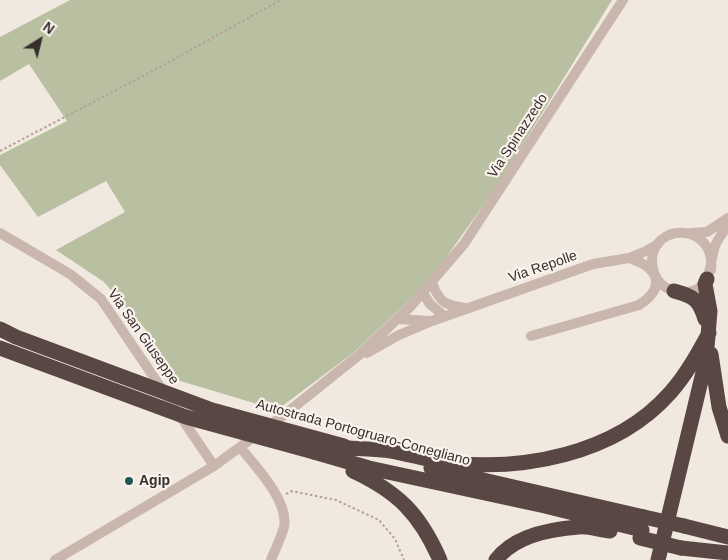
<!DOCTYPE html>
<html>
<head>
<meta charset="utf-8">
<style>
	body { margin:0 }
	#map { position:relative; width:728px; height:560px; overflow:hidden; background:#f1e8e0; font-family:Arial,sans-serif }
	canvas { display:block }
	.north { position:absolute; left:15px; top:15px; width:50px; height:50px; -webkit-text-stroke:4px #f9f2ed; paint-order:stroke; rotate:36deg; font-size:14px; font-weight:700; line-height:20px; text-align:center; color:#382e2b }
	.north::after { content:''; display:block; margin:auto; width:18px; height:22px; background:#382e2b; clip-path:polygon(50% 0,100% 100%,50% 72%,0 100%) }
</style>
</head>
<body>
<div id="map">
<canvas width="728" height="560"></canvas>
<div class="north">N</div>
</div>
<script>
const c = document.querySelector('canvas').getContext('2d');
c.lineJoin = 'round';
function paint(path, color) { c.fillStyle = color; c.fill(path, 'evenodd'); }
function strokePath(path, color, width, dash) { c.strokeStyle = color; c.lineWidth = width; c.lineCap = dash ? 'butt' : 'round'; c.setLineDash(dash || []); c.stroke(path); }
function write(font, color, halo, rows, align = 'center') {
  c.font = font + ' Arial,sans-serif'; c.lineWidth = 4.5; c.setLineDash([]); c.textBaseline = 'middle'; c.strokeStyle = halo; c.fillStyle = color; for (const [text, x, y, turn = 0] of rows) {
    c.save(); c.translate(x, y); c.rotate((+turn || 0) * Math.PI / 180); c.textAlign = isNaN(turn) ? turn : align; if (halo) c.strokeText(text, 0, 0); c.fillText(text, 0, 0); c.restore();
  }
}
paint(new Path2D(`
	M 70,0 L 612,0 L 499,183 L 428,283 L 353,353 L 277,410 L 177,380 L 146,330 L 104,282 L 56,250 L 125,212 L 106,181 L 38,217 L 0,165 L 0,155 L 67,121 L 29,64 L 0,81 L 0,37 Z`), '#b8c0a1');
strokePath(new Path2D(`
	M 0,151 L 158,68 L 281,0
	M 286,494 L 292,491 L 336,500 L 379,520 L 395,539 L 404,560`), '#b5a197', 2, [2.5, 2.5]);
strokePath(new Path2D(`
	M 0,233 L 70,274 L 101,299 L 214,466
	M 691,233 L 707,232 L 728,218
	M 711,270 C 716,221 650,222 652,263 C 653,271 655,278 661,284 C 667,289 674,292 682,292 C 711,293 709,268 714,249 C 716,241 723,232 728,226
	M 432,283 C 440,303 445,305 466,308
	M 423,293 L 430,304 L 444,316
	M 398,319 L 429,321
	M 531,336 L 639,305 C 668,286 657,267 629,258
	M 367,353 L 399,335 L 432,321 L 593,264 L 629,258 L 646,251 L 658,244
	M 240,447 C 256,467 289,501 284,527 C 281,538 275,550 271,560
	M 55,560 L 214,466 L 284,415 L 359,355 L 411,306 L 464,244 L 623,0`), '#c9b7ad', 10);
strokePath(new Path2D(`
	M 674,291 C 694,296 699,300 705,319
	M 711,354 L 719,407 L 728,436
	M 349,448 C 363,449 377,449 391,451 C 408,454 425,459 443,462 C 521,472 615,455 670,393 C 686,375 697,355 709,333
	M 314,452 L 369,468 L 545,506 L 642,530
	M 431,468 L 644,517
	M 353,471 C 398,492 420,514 440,560
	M 684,526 L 728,537
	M 681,548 L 728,553
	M 496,560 C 514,536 550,529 579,527 C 589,526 600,530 610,531
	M 658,560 L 706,360 L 710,311 L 705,284 L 707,279`), '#584743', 15);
strokePath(new Path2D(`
	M 0,329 L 16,337 L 212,410 L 344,446
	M 0,348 L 186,417 L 314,452
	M 644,517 L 684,526
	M 640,538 L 681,548`), '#584743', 15);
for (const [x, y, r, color] of [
	[129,481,5,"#245655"]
]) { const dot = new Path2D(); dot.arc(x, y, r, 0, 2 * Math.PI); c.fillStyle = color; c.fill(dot); strokePath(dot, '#f9f2ed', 2); }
write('14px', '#382e2b', '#f9f2ed', [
	["Via Spinazzedo",518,136,-57],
	["Via Repolle",543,267,-19],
	["Via San Giuseppe",143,337,55],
	["Autostrada Portogruaro-Conegliano",363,433,15]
]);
write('bold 14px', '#382e2b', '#f9f2ed', [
	["Agip",139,481]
], 'left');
</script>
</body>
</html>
